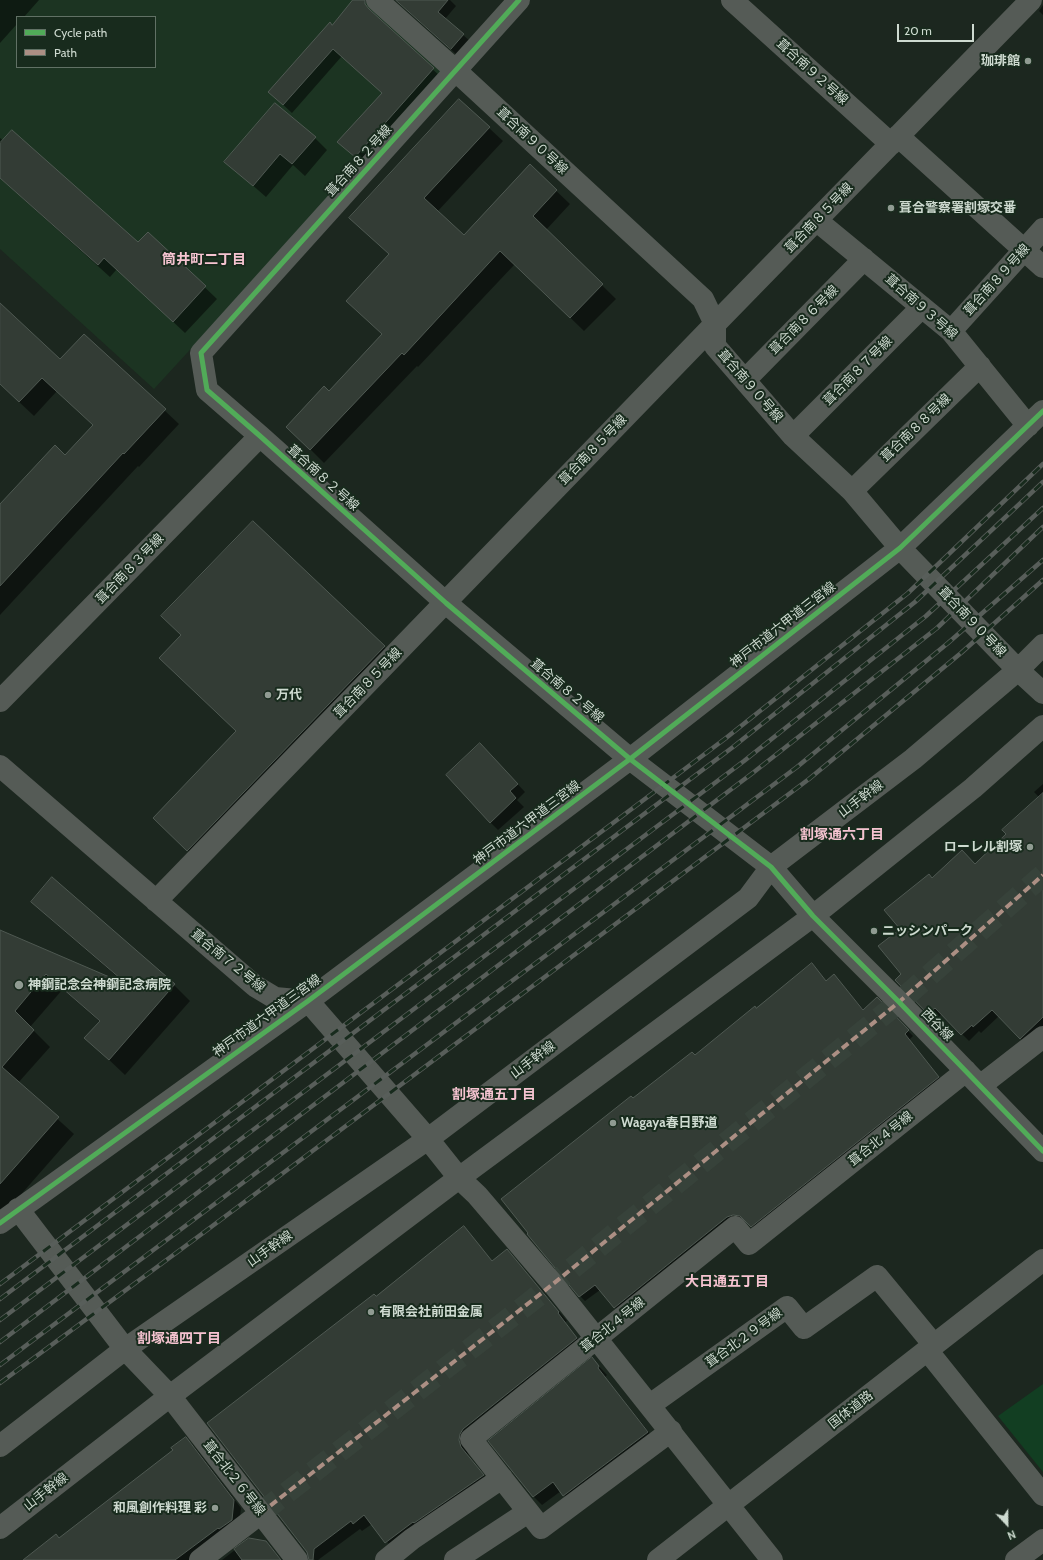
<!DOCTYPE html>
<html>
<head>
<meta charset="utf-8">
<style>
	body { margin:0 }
	#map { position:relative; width:1043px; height:1560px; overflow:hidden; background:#1c271f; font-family:Cabin,sans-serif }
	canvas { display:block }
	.legend { position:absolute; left:16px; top:16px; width:140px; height:52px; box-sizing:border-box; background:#182b1d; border:1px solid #617165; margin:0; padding:5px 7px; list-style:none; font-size:12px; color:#cedad0 }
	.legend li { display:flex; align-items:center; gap:8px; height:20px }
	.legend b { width:20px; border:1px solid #617165 }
	.north { position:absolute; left:987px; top:1504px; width:40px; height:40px; -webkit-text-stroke:3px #182b1d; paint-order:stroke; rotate:158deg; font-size:11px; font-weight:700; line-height:16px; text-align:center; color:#cedad0 }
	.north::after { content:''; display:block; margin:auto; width:14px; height:18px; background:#cedad0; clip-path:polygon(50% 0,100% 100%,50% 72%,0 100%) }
	.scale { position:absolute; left:897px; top:24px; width:77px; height:18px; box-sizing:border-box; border:2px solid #cedad0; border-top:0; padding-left:5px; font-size:12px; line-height:14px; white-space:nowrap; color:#cedad0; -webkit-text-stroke:3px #182b1d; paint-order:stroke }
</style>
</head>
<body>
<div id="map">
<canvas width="1043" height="1560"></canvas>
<ul class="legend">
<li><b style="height:5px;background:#51ab58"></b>Cycle path</li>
<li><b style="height:5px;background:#ac8f84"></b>Path</li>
</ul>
<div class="north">N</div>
<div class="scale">20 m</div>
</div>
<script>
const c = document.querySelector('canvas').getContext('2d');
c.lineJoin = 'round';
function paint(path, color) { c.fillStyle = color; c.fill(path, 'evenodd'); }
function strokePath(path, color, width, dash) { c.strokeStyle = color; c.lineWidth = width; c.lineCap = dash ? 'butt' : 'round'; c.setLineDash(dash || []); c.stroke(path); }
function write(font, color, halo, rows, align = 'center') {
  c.font = font + ' Cabin,"Noto Sans JP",sans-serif'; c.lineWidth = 4; c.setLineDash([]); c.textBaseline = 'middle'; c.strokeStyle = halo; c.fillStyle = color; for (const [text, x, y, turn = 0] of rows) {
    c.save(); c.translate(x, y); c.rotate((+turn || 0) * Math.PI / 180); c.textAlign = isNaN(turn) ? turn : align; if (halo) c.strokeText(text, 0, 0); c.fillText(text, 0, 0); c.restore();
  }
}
paint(new Path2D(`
	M 0,0 L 363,0 L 444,73 L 154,389 L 0,249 ZM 17,17 L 155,17 L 155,67 L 17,67 Z`), '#1c3422');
paint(new Path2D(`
	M 1043,1384 L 1043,1472 L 998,1416 Z`), '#123e22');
paint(new Path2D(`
	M 0,0 L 39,0 L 24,17 L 17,17 L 17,24 L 0,43 Z
	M 397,0 L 450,0 L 456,6 L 445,19 L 471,42 L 458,56 Z
	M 1043,5 L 1043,15 L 1039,11 Z
	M 379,20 L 441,77 L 363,165 L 347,150 L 383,93 L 342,56 L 292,113 L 278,100 L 333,26 Z
	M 459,100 L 503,141 L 437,212 L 464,236 L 530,166 L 570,204 L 546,230 L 616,299 L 584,331 L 515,264 L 418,367 L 417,366 L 324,463 L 301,440 L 329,392 L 383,335 L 361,314 L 390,255 L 351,218 Z
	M 0,138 L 138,244 L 148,233 L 217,299 L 185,333 L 117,269 L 110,277 L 0,178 Z
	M 315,138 L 327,150 L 305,176 L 293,165 L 266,197 L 226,162 Z
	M 0,304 L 60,360 L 84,335 L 179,424 L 139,467 L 138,466 L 0,615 L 0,505 L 66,457 L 94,426 L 57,391 L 34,416 L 0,384 Z
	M 182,635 L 384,647 L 400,663 L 204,866 L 171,834 L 237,732 Z
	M 488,752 L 525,792 L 517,800 L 524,807 L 498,830 L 490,822 Z
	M 1043,784 L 1043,1030 L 1027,1045 L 999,1016 L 981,1033 L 979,1031 L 969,1041 L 942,1014 L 935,1020 L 896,980 L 902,975 L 901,929 L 933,879 L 975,866 L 1008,834 L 1040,798 L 1034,792 Z
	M 32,902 L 174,985 L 190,1001 L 125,1075 L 86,1038 L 100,1022 L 63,989 L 30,1027 L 50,1047 L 18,1083 L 74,1134 L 3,1215 L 0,1213 L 0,936 L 127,985 L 48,917 Z
	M 839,981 L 864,1010 L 877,999 L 913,1036 L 909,1040 L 943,1082 L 757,1231 L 746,1220 L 739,1220 L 620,1313 L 600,1290 L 585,1301 L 580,1296 L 633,1099 L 695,1056 L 757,1009 L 826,982 Z
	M 464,1227 L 493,1262 L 515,1259 L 567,1321 L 565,1322 L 584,1347 L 466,1449 L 469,1456 L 491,1484 L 394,1550 L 372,1524 L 362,1531 L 360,1529 L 318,1560 L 315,1560 L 308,1553 L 376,1297 Z
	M 592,1359 L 607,1375 L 605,1377 L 656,1441 L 572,1504 L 561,1491 L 542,1505 L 534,1497 L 490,1441 Z
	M 186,1438 L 193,1445 L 241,1508 L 239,1527 L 197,1560 L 23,1560 L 59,1539 L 174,1450 Z
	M 249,1539 L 266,1542 L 282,1560 L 222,1560 Z`), '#0007');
const building = new Path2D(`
	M 353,0 L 365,0 L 365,4 L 369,9 L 434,68 L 355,157 L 337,142 L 382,93 L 333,49 L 283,105 L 268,92 L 330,22 L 332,25 Z
	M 396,0 L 448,0 L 438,12 L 464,34 L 451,49 Z
	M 459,99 L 490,127 L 424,198 L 464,235 L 530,164 L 557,190 L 533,216 L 603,284 L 570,318 L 500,251 L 404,355 L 402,353 L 310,450 L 286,427 L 324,386 L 329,391 L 382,334 L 346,301 L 389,254 L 349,218 Z
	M 275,103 L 316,137 L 292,164 L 280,154 L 253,186 L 224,162 Z
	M 12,130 L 138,242 L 148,232 L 206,286 L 173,322 L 104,258 L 98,265 L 0,178 L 0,143 Z
	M 0,303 L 60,359 L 84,334 L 166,409 L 124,454 L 123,453 L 0,586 L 0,504 L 55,445 L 65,455 L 93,425 L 42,378 L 19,402 L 0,384 Z
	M 253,521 L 385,646 L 187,851 L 153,818 L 236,731 L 159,658 L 181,635 L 161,616 Z
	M 480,743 L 518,784 L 510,791 L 516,798 L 490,823 L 446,775 Z
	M 1043,793 L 1043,1017 L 1020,1039 L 992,1010 L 973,1027 L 972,1025 L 961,1035 L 935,1008 L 928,1014 L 895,980 L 901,974 L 878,946 L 900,929 L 884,910 L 929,874 L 932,878 L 962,850 L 975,864 L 1006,834 L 1002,830 Z
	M 52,877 L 175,984 L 109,1060 L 84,1038 L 100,1021 L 46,974 L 15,1011 L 34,1030 L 2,1067 L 59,1117 L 0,1184 L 0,930 L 128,985 L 31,902 Z
	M 812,963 L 826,981 L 834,974 L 863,1010 L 877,997 L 909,1030 L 905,1034 L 939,1077 L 751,1227 L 740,1216 L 733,1215 L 727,1217 L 614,1308 L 595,1285 L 579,1297 L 527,1234 L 528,1233 L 501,1199 L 631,1096 L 633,1098 L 692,1052 L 695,1055 L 755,1006 L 756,1008 Z
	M 464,1226 L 492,1261 L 507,1249 L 559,1312 L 558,1313 L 577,1338 L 463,1429 L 460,1434 L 459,1440 L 461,1447 L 484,1475 L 414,1523 L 413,1522 L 385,1543 L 364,1515 L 353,1524 L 351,1521 L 314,1549 L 313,1560 L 309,1560 L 307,1552 L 207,1423 L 374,1294 L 376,1296 Z
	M 592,1357 L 599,1366 L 598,1368 L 648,1432 L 563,1496 L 553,1482 L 533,1497 L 488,1441 Z
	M 186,1437 L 234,1500 L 232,1520 L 219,1529 L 218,1528 L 175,1560 L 23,1560 L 56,1534 L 59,1538 L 173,1450 L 171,1448 Z
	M 249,1538 L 266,1541 L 281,1560 L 242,1560 L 234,1549 Z`);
paint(building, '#333c35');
strokePath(building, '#4f5952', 1);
strokePath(new Path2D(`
	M 261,1513 L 553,1284 L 899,1002 L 1043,875`), '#37423a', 22, [22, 11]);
strokePath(new Path2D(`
	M 377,0 L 455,70 L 703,299 L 715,324 L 715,346 L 793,436 L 852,491 L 900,548 L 1018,670 L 1043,693
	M 519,0 L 201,353 L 207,390 L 260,436 L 446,603 L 630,759 L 771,867 L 813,916 L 899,1002 L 1043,1151
	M 732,0 L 891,144
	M 898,136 L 1043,267
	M 816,220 L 951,331 L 1028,426
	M 951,331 L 1043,229
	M 745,380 L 864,259
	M 793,436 L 922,307
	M 852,491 L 980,366
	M 0,701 L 260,436
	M 0,766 L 255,986 L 275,998 L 308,1001 L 428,1139 L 459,1178 L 477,1195 L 553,1284 L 772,1560
	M 156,901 L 715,324 L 1031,0
	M 980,1086 L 1043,1037
	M 18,1209 L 125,1349 L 170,1396 L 297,1560
	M 0,1223 L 308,1001 L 630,759 L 900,548 L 1043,411
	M 927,1350 L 1043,1495
	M 650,1405 L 787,1307 L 804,1328 L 877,1276 L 934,1345
	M 671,1431 L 541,1528 L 471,1439 L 735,1227 L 749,1244 L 966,1071
	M 0,1446 L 125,1349 L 428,1139 L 748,898 L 771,867 L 913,759 L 1018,670 L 1043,645
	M 0,1528 L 170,1396 L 459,1178 L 813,916 L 973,788 L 1043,726
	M 200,1560 L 261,1513
	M 386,1560 L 412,1539 L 502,1478
	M 455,1560 L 528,1512
	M 658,1560 L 1043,1260
	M 1016,1560 L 1043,1540`), '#555b56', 22);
const rail = new Path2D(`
	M 0,1284 L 726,738 L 908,593 L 1043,464
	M 0,1299 L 733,747 L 915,602 L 1043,482
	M 0,1320 L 744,761 L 926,616 L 1043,508
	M 0,1342 L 754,772 L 937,628 L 1043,527
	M 0,1365 L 797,767 L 948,643 L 1043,560
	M 0,1383 L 199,1236 L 809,779 L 961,653 L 1043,580`);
strokePath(rail, '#585e5a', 4.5);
strokePath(rail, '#182b1d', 3, [9]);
strokePath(new Path2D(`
	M 261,1513 L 553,1284 L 899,1002 L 1043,875`), '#ac8f84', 4, [8, 4]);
strokePath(new Path2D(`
	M 519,0 L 201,353 L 207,390 L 260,436 L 446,603 L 630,759 L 771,867 L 813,916 L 899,1002 L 1043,1151
	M 0,1223 L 308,1001 L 630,759 L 900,548 L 1043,411`), '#51ab58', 5);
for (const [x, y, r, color] of [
	[1028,61,4,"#909b92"],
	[891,208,4,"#909b92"],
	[268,695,4,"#909b92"],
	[1030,847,4,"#909b92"],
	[874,931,4,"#909b92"],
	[19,985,5,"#909b92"],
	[613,1123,4,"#909b92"],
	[371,1312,4,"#909b92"],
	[215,1508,4,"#909b92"]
]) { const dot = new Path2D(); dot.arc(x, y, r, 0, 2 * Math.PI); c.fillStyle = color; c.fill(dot); strokePath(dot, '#182b1d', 1.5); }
write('bold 13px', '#cedad0', '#182b1d', [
	["珈琲館",1020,61,"right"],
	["葺合警察署割塚交番",899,208],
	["万代",276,695],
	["ローレル割塚",1022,847,"right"],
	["ニッシンパーク",882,931],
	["神鋼記念会神鋼記念病院",28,985],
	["Wagaya春日野道",621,1123],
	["有限会社前田金属",379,1312],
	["和風創作料理 彩",207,1508,"right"]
], 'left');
write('13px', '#cedad0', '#182b1d', [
	["葺合南９２号線",812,72,42],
	["葺合南９０号線",532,141,43],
	["葺合南８２号線",359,161,-48],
	["葺合南８５号線",819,218,-46],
	["葺合南８９号線",997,280,-48],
	["葺合南９３号線",921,307,41],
	["葺合南８６号線",804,320,-45],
	["葺合南８７号線",858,371,-45],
	["葺合南９０号線",750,386,49],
	["葺合南８８号線",916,428,-44],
	["葺合南８５号線",593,450,-46],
	["葺合南８２号線",323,478,42],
	["葺合南８３号線",130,569,-46],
	["葺合南９０号線",972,622,46],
	["神戸市道六甲道三宮線",783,625,-38],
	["葺合南８５号線",368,683,-46],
	["葺合南８２号線",567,691,40],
	["山手幹線",861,799,-37],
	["神戸市道六甲道三宮線",527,823,-37],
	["葺合南７２号線",228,961,39],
	["神戸市道六甲道三宮線",267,1016,-36],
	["西谷線",937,1025,46],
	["山手幹線",533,1060,-37],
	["葺合北４号線",881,1139,-39],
	["山手幹線",270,1249,-35],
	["葺合北４号線",613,1325,-39],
	["葺合北２９号線",744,1338,-36],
	["国体道路",851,1410,-38],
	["葺合北２６号線",234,1478,52],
	["山手幹線",46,1492,-38]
]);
write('bold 14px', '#f5c3d0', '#182b1d', [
	["筒井町二丁目",204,260],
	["割塚通六丁目",842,835],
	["割塚通五丁目",494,1095],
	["大日通五丁目",727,1282],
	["割塚通四丁目",179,1339]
]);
</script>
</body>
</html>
